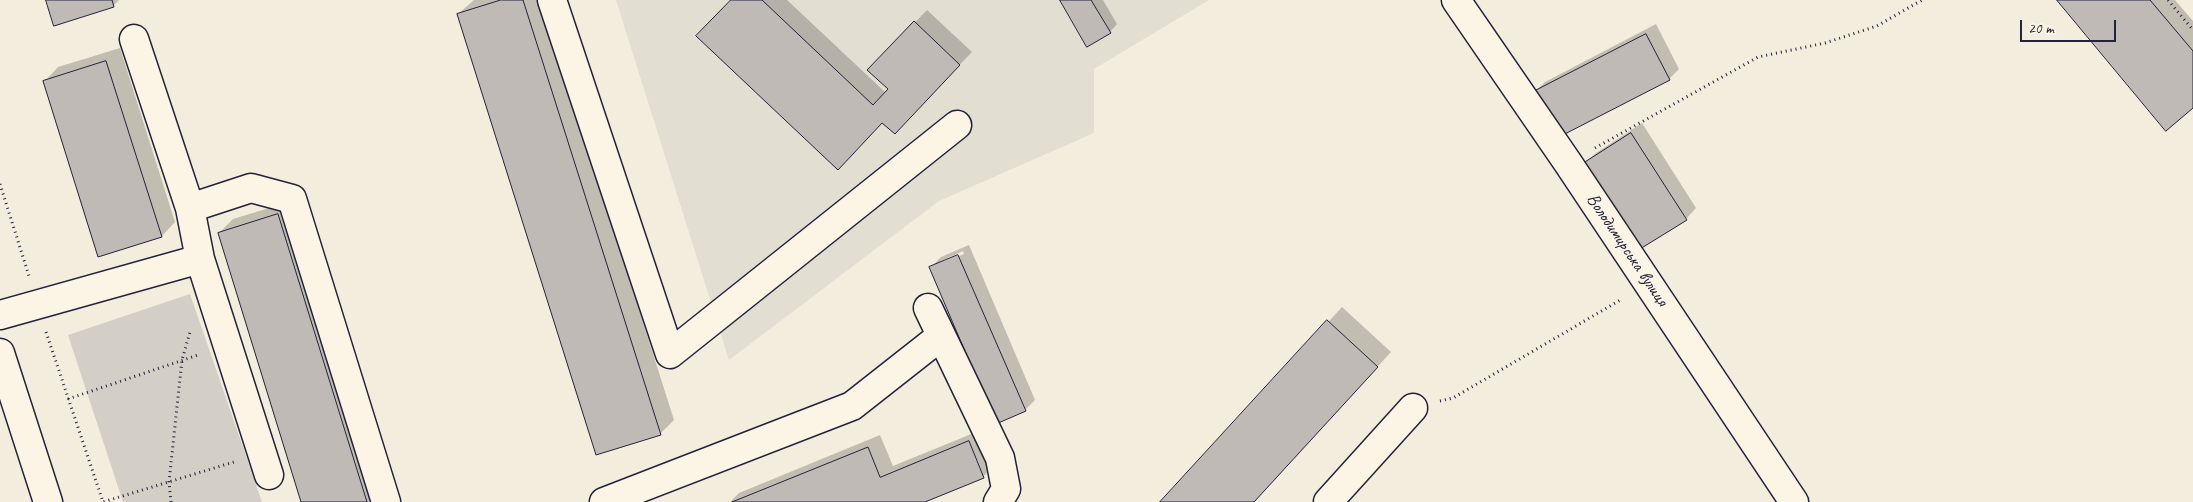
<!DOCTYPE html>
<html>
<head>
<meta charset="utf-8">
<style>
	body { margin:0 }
	#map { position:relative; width:2193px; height:502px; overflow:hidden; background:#f3edde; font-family:Caveat,sans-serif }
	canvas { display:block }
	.scale { position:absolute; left:2020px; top:20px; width:96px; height:22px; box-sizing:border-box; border:2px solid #22223b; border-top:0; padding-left:6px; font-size:15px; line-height:18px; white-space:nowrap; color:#22223b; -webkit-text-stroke:4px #fcf5e5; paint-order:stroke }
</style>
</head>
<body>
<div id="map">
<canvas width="2193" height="502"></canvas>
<div class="scale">20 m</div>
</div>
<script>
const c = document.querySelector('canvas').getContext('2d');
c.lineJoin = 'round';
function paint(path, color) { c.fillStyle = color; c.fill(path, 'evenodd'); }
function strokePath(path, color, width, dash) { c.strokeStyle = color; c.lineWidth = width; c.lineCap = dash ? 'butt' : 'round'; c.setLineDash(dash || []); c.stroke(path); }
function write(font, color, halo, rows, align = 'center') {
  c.font = font + ' Caveat,sans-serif'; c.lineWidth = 4; c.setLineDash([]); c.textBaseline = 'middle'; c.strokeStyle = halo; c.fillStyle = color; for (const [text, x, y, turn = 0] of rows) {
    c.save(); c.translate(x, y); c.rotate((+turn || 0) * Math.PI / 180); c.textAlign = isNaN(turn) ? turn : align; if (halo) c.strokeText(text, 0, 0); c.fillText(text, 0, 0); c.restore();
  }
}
paint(new Path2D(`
	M 616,0 L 1209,0 L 1094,69 L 1094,133 L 939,201 L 729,360 Z`), '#e3ded2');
paint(new Path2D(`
	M 190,294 L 262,502 L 123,502 L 68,335 Z`), '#d4cfc6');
paint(new Path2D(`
	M 47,0 L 119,0 L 113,6 Z
	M 474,0 L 541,0 L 674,420 L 660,434 L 458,14 Z
	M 732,0 L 787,0 L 886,93 L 890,89 L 869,70 L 927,10 L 972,52 L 894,132 Z
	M 1061,0 L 1103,0 L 1117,24 L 1110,32 Z
	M 2058,0 L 2175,0 L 2193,21 L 2193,107 Z
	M 1656,24 L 1679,69 L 1669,79 L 1535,92 L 1545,82 Z
	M 120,48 L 175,222 L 162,236 L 45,81 L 58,67 Z
	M 1642,123 L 1696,208 L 1686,219 L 1585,163 L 1596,153 Z
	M 292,201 L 385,502 L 302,502 L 219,233 L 233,219 Z
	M 969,245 L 1035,400 L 1025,410 L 930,268 L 941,257 ZM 963,251 L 964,254 L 941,263 L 941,261 Z
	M 1342,307 L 1391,352 L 1254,502 L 1162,502 Z
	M 981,430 L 995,465 L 983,477 L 922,502 L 730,502 L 739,493 L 880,435 L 893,466 Z`), '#0003');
const building = new Path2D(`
	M 46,0 L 112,0 L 114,7 L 54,26 Z
	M 501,0 L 523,0 L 661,435 L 596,455 L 457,14 Z
	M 731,0 L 762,0 L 873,105 L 888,89 L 867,70 L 914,21 L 960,65 L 895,134 L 882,123 L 838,170 L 696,36 Z
	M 1060,0 L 1091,0 L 1111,33 L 1087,47 Z
	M 2057,0 L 2150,0 L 2193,51 L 2193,108 L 2166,131 Z
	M 1646,34 L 1670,80 L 1557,138 L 1533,92 Z
	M 106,61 L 162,237 L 98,257 L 43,81 Z
	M 1631,133 L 1687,220 L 1640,249 L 1584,163 Z
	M 278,214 L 367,502 L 301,502 L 218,233 Z
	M 958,255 L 1026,411 L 996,424 L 929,267 Z
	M 1327,320 L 1378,367 L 1254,502 L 1160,502 Z
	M 969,441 L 984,478 L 925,502 L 732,502 L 868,447 L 880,477 Z`);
paint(building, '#bfbab6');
strokePath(building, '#22223b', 1);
const minor = new Path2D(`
	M 552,0 L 670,354 L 957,125
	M 1456,0 L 1568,163 L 1794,502
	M 190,208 L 251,188 L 292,199 L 386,502
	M 200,259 L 269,475
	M 928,308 L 1000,458 L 1006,489 L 998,502
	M 0,315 L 200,259 L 190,208 L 134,39
	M 604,502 L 852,406 L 941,336
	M 1328,502 L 1413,408`);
const major = new Path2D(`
	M 0,353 L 48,502`);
strokePath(minor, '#22223b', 31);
strokePath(major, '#22223b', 31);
strokePath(new Path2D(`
	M 2168,0 L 2193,30
	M 1595,148 L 1758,57 L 1825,43 L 1877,26 L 1922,0
	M 0,184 L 29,276
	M 46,332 L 103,502 L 234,462
	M 68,399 L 198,355
	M 1440,401 L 1453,398 L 1622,299
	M 171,502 L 169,482 L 182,360 L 190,332`), '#22223b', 3, [1, 4]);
strokePath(minor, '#fcf5e5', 28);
strokePath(major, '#fcf5e5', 28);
write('18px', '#22223b', '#fcf5e5', [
	["Володимирська вулиця",1627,250,56]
]);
</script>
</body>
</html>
